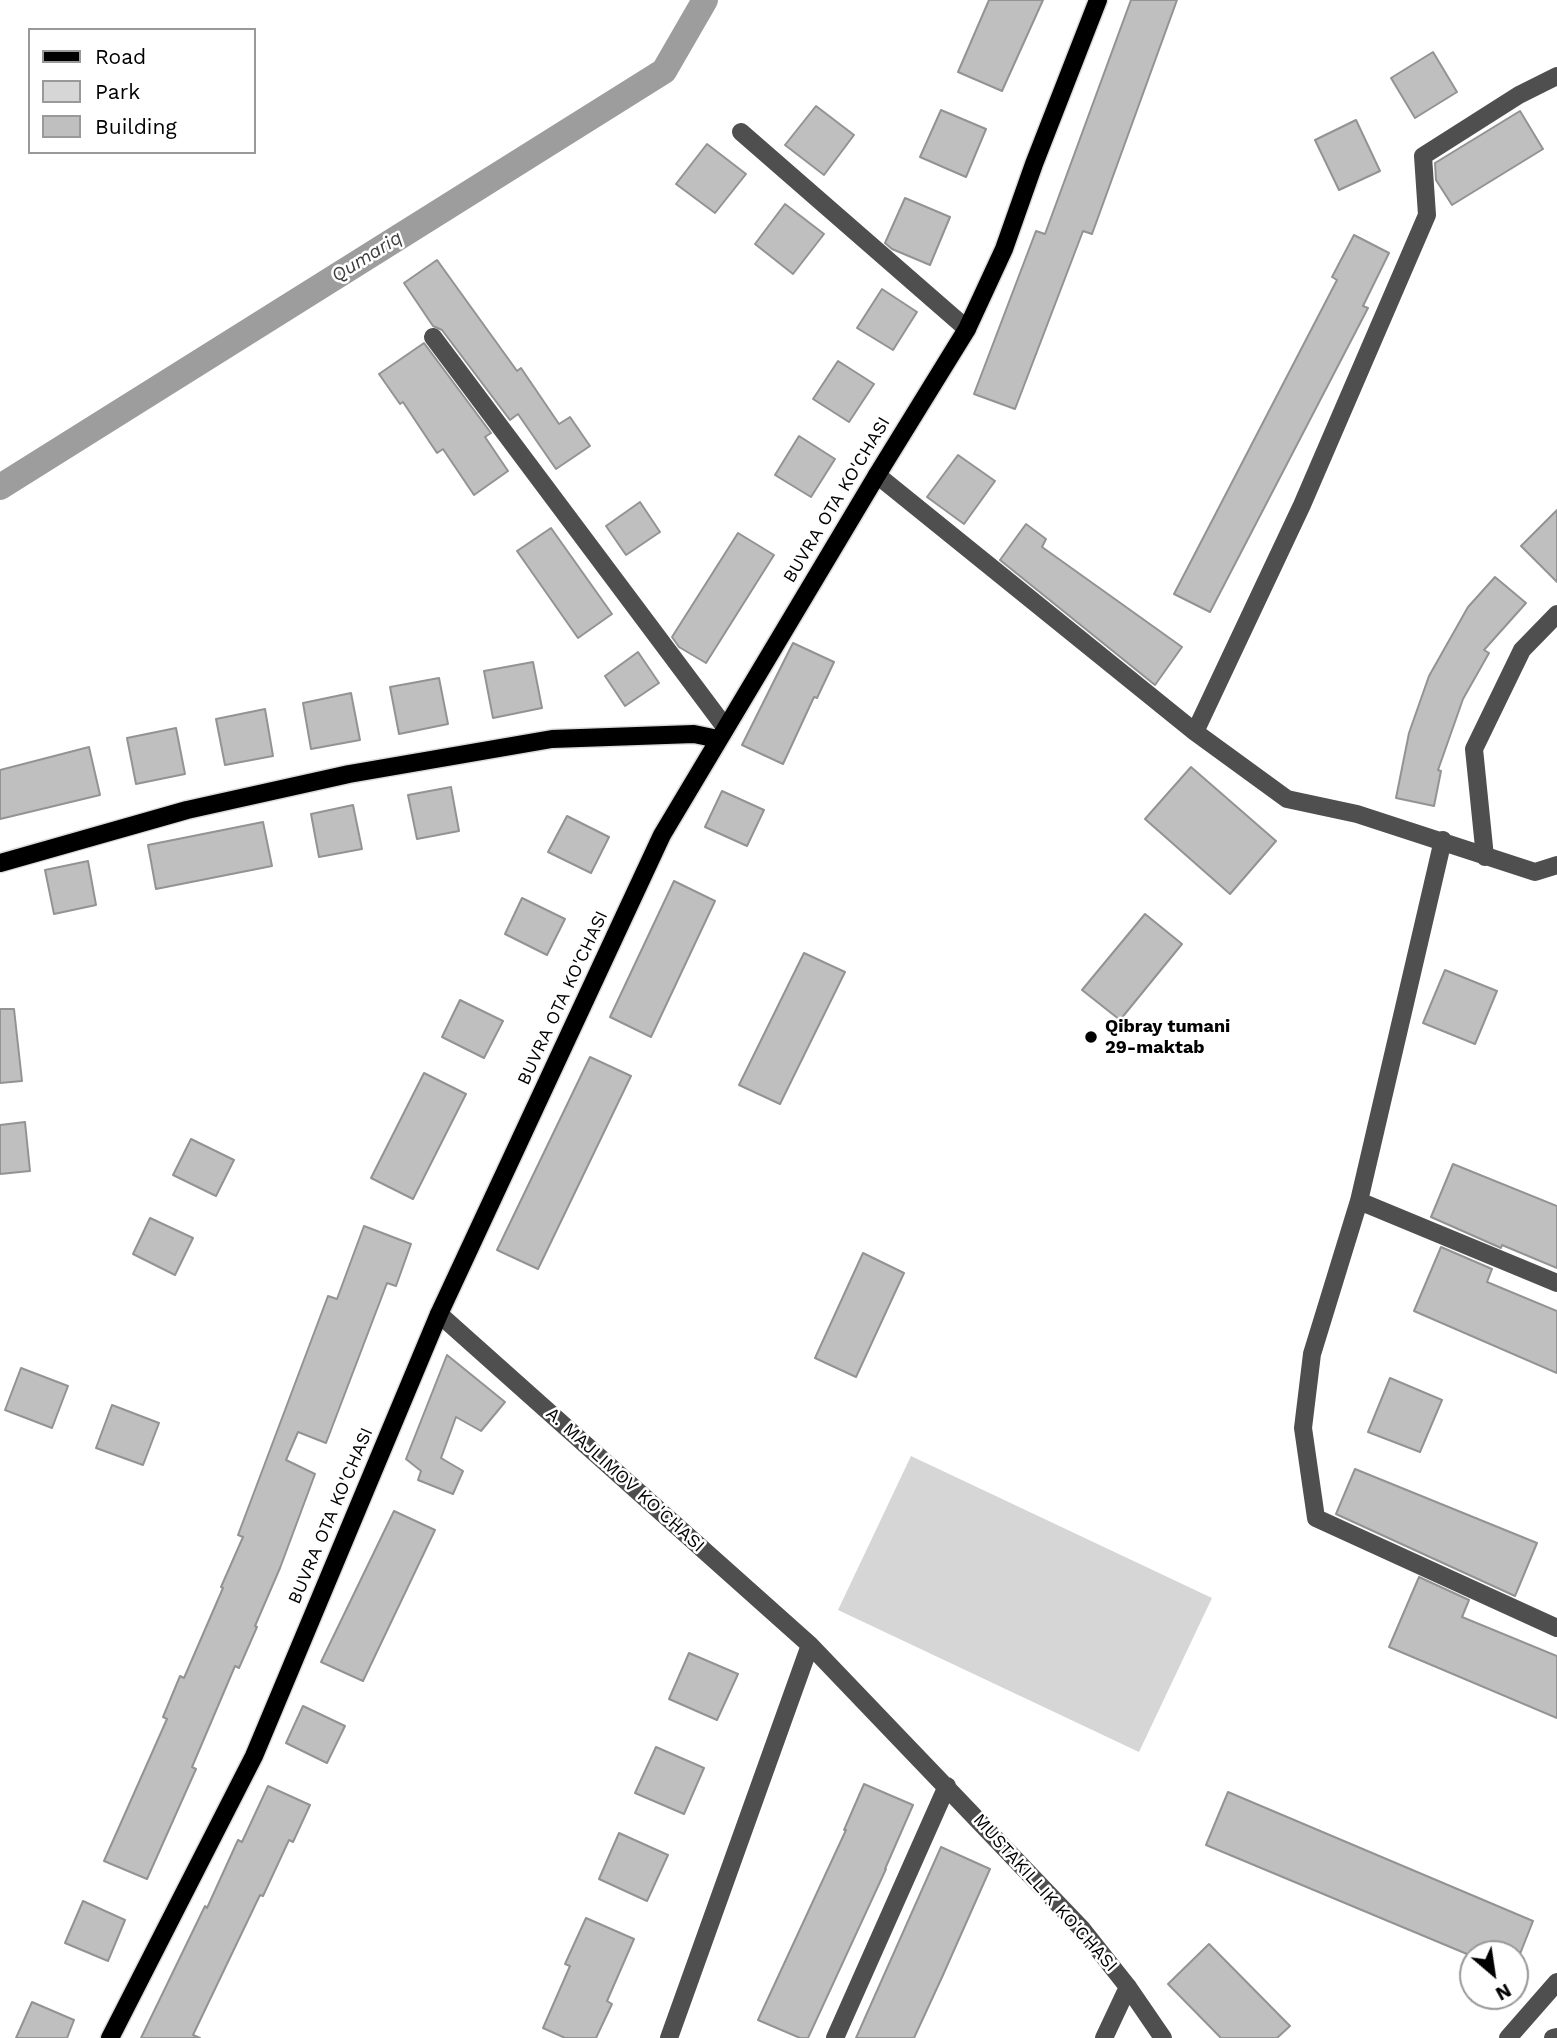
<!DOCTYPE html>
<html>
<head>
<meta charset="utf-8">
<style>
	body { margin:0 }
	#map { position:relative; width:1557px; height:2038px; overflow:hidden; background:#fff; font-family:"Work Sans",sans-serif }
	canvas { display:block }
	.legend { position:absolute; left:28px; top:28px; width:228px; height:126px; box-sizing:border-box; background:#fff; border:2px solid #999; margin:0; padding:9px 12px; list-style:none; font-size:21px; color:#000 }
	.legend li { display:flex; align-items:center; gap:14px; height:35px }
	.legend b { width:35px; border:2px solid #999 }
	.north { position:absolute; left:1459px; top:1940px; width:70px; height:70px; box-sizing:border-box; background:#fff; border:2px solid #999; border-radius:50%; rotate:151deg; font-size:19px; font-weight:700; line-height:28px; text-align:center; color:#000 }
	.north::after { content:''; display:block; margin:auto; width:24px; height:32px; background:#000; clip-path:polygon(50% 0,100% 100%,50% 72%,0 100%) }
</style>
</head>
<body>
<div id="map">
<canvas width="1557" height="2038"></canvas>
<ul class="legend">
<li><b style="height:9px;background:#000"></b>Road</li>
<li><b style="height:19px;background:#d6d6d6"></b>Park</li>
<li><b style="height:19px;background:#bfbfbf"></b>Building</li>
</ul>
<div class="north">N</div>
</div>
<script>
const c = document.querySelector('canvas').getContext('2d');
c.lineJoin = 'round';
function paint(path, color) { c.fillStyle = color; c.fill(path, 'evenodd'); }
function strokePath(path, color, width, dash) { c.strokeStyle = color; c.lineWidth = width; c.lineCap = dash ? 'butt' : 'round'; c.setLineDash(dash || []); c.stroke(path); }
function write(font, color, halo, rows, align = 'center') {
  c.font = font + ' "Work Sans",sans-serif'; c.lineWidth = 5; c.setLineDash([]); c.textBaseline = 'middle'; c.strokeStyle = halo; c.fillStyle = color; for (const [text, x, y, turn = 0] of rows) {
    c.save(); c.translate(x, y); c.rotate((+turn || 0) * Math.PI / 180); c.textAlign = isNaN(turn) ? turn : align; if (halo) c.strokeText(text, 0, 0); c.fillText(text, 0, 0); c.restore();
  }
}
paint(new Path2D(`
	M 911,1456 L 1212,1598 L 1139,1752 L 838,1610 Z`), '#d6d6d6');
strokePath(new Path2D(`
	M 0,487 L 664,71 L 705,0`), '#9d9d9d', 26);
const building = new Path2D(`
	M 989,0 L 1043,0 L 1002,91 L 958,72 Z
	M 1131,0 L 1177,0 L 1092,234 L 1083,231 L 1015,409 L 974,394 L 1036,231 L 1045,234 Z
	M 1433,52 L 1457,92 L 1415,118 L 1391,78 Z
	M 816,106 L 854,135 L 824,175 L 785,145 Z
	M 941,110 L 986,129 L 966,177 L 920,157 Z
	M 1520,111 L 1543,149 L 1452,205 L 1436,180 L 1435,163 Z
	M 1356,120 L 1380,171 L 1339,190 L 1315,140 Z
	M 707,144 L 746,174 L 715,213 L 676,184 Z
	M 905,198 L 950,217 L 930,265 L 892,249 L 885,243 Z
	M 785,204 L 824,234 L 793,274 L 755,244 Z
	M 1354,235 L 1389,253 L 1363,306 L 1368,308 L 1210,612 L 1174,594 L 1337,280 L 1332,277 Z
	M 437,260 L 517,371 L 521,368 L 559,424 L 570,417 L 590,446 L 556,469 L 518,414 L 510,420 L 442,330 L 433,326 L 404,283 Z
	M 882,289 L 917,312 L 893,350 L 857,328 Z
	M 424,343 L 491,433 L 485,437 L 508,471 L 474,495 L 443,449 L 437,453 L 403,402 L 400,404 L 379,374 Z
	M 838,361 L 874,384 L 849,422 L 813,399 Z
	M 799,436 L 835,459 L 811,497 L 775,475 Z
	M 958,455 L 995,481 L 964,524 L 927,497 Z
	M 640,502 L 660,532 L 626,555 L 606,526 Z
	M 1557,510 L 1557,582 L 1521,546 Z
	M 1026,524 L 1046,539 L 1042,547 L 1182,647 L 1155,685 L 1000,560 Z
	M 551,528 L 612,614 L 578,638 L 517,551 Z
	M 738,533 L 774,555 L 706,663 L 679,647 L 672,637 Z
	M 1495,577 L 1526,603 L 1484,650 L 1489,653 L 1463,699 L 1438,770 L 1441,771 L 1434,806 L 1396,798 L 1409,733 L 1429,676 L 1468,607 Z
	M 793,643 L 834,662 L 817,698 L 814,697 L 783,764 L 742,745 Z
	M 638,652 L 659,683 L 625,706 L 605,676 Z
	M 533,662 L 542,708 L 493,718 L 484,671 Z
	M 439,678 L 448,724 L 399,734 L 390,687 Z
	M 351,693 L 360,740 L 311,749 L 303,703 Z
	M 265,709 L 273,756 L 225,765 L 216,719 Z
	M 176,728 L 185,774 L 136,784 L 127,738 Z
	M 89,747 L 100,795 L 0,819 L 0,770 Z
	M 1191,767 L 1276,841 L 1230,894 L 1145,819 Z
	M 451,787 L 459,831 L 417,839 L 408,795 Z
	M 722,791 L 764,810 L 747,846 L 705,827 Z
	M 353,805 L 362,849 L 319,857 L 311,814 Z
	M 567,816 L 609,837 L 591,873 L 548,852 Z
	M 263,822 L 272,866 L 156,889 L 148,845 Z
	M 88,861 L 96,905 L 54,914 L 45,870 Z
	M 674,881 L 715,901 L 651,1037 L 610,1017 Z
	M 522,898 L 565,919 L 547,955 L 505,934 Z
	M 1145,914 L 1182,944 L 1120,1020 L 1082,990 Z
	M 804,953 L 845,972 L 780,1104 L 739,1085 Z
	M 1445,970 L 1497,991 L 1475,1044 L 1423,1023 Z
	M 460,1000 L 503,1021 L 484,1058 L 442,1037 Z
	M 0,1009 L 14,1009 L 22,1081 L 0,1083 Z
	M 590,1057 L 631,1076 L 538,1269 L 497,1250 Z
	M 424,1073 L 466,1094 L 413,1199 L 371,1178 Z
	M 25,1122 L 30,1171 L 0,1174 L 0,1125 Z
	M 191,1139 L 234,1160 L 216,1196 L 173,1175 Z
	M 1453,1164 L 1557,1206 L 1557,1268 L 1502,1245 L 1501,1248 L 1431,1217 Z
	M 150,1218 L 193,1238 L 175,1275 L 133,1254 Z
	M 364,1226 L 411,1244 L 396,1286 L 387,1283 L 326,1443 L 298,1432 L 286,1460 L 315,1474 L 280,1568 L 255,1626 L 257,1627 L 239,1668 L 235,1666 L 192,1767 L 196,1769 L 147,1879 L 104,1861 L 167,1719 L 163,1717 L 180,1676 L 184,1678 L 223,1588 L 221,1587 L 243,1537 L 238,1535 L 328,1296 L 337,1299 Z
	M 1441,1247 L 1492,1269 L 1487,1282 L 1557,1311 L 1557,1373 L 1414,1311 Z
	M 863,1253 L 904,1273 L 856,1377 L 815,1358 Z
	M 447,1355 L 505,1402 L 481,1431 L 456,1417 L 441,1458 L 463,1471 L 453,1494 L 418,1480 L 421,1471 L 406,1459 Z
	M 21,1368 L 68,1386 L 52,1428 L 5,1410 Z
	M 1390,1378 L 1442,1400 L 1420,1452 L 1368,1432 Z
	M 112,1405 L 159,1423 L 143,1465 L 96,1448 Z
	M 1355,1469 L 1537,1543 L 1515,1596 L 1336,1514 Z
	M 394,1511 L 435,1530 L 363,1681 L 321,1662 Z
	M 1419,1577 L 1469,1600 L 1462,1617 L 1557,1656 L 1557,1718 L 1389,1647 Z
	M 689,1653 L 738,1674 L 717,1720 L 669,1699 Z
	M 303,1706 L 345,1726 L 327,1763 L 286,1743 Z
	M 656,1747 L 704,1768 L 684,1814 L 635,1793 Z
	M 864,1784 L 913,1805 L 885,1869 L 886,1869 L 808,2038 L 800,2038 L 758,2020 L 846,1830 L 844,1830 Z
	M 268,1786 L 310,1805 L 293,1842 L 289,1840 L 263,1896 L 260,1895 L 203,2014 L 193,2035 L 200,2038 L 141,2038 L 205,1906 L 207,1908 L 238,1840 L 242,1842 Z
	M 1228,1792 L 1533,1921 L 1520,1954 L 1467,1954 L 1206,1845 Z
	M 619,1833 L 668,1855 L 647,1901 L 599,1879 Z
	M 941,1847 L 990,1869 L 943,1975 L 914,2038 L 856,2038 Z
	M 83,1901 L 125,1920 L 108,1961 L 65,1943 Z
	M 586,1918 L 634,1939 L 607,2001 L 612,2004 L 596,2038 L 565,2038 L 543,2028 L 570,1966 L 565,1964 Z
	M 1209,1944 L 1290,2026 L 1277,2038 L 1221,2038 L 1168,1984 Z
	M 32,2002 L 74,2020 L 67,2038 L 16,2038 Z`);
paint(building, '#bfbfbf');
strokePath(building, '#939393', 2);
const major = new Path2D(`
	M 0,863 L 187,810 L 349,774 L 552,739 L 694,734 L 718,739
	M 110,2038 L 254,1756 L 439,1314 L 662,835 L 877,475 L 967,329 L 1004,249 L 1034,164 L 1098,0`);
strokePath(major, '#dbdbdb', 21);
strokePath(new Path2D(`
	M 741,132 L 967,329
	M 433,337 L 725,727
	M 877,475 L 1195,732 L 1287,799 L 1357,814 L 1535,872 L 1557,865
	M 1195,732 L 1302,505 L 1427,215 L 1423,156 L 1519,95 L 1557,76
	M 1443,840 L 1359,1201 L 1312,1354 L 1303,1428 L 1316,1518 L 1557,1628
	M 1485,857 L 1474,749 L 1522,650 L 1557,614
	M 1359,1201 L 1557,1283
	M 439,1314 L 810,1645 L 1082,1929 L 1128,1987 L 1163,2038
	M 669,2038 L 810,1645
	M 835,2038 L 947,1786
	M 1104,2038 L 1128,1987
	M 1508,2038 L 1557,1982
	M 1553,2038 L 1557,2037`), '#4f4f4f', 18);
strokePath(major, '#000', 18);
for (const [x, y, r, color] of [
	[1091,1037,7,"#000"]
]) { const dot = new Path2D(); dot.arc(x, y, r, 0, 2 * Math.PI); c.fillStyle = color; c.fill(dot); strokePath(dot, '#fff', 2.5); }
write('18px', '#000', '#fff', [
	["BUVRA OTA KO'CHASI",837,500,-59],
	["BUVRA OTA KO'CHASI",563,998,-65],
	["A. MAJLIMOV KO'CHASI",625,1480,42],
	["BUVRA OTA KO'CHASI",331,1516,-67],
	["MUSTAKILLIK KO'CHASI",1045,1893,48]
]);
write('bold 18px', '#000', '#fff', [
	["Qibray tumani",1105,1027],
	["29-maktab",1105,1048]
], 'left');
write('italic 19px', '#3e3e3e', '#fff', [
	["Qumariq",367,257,-32]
]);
</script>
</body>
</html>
